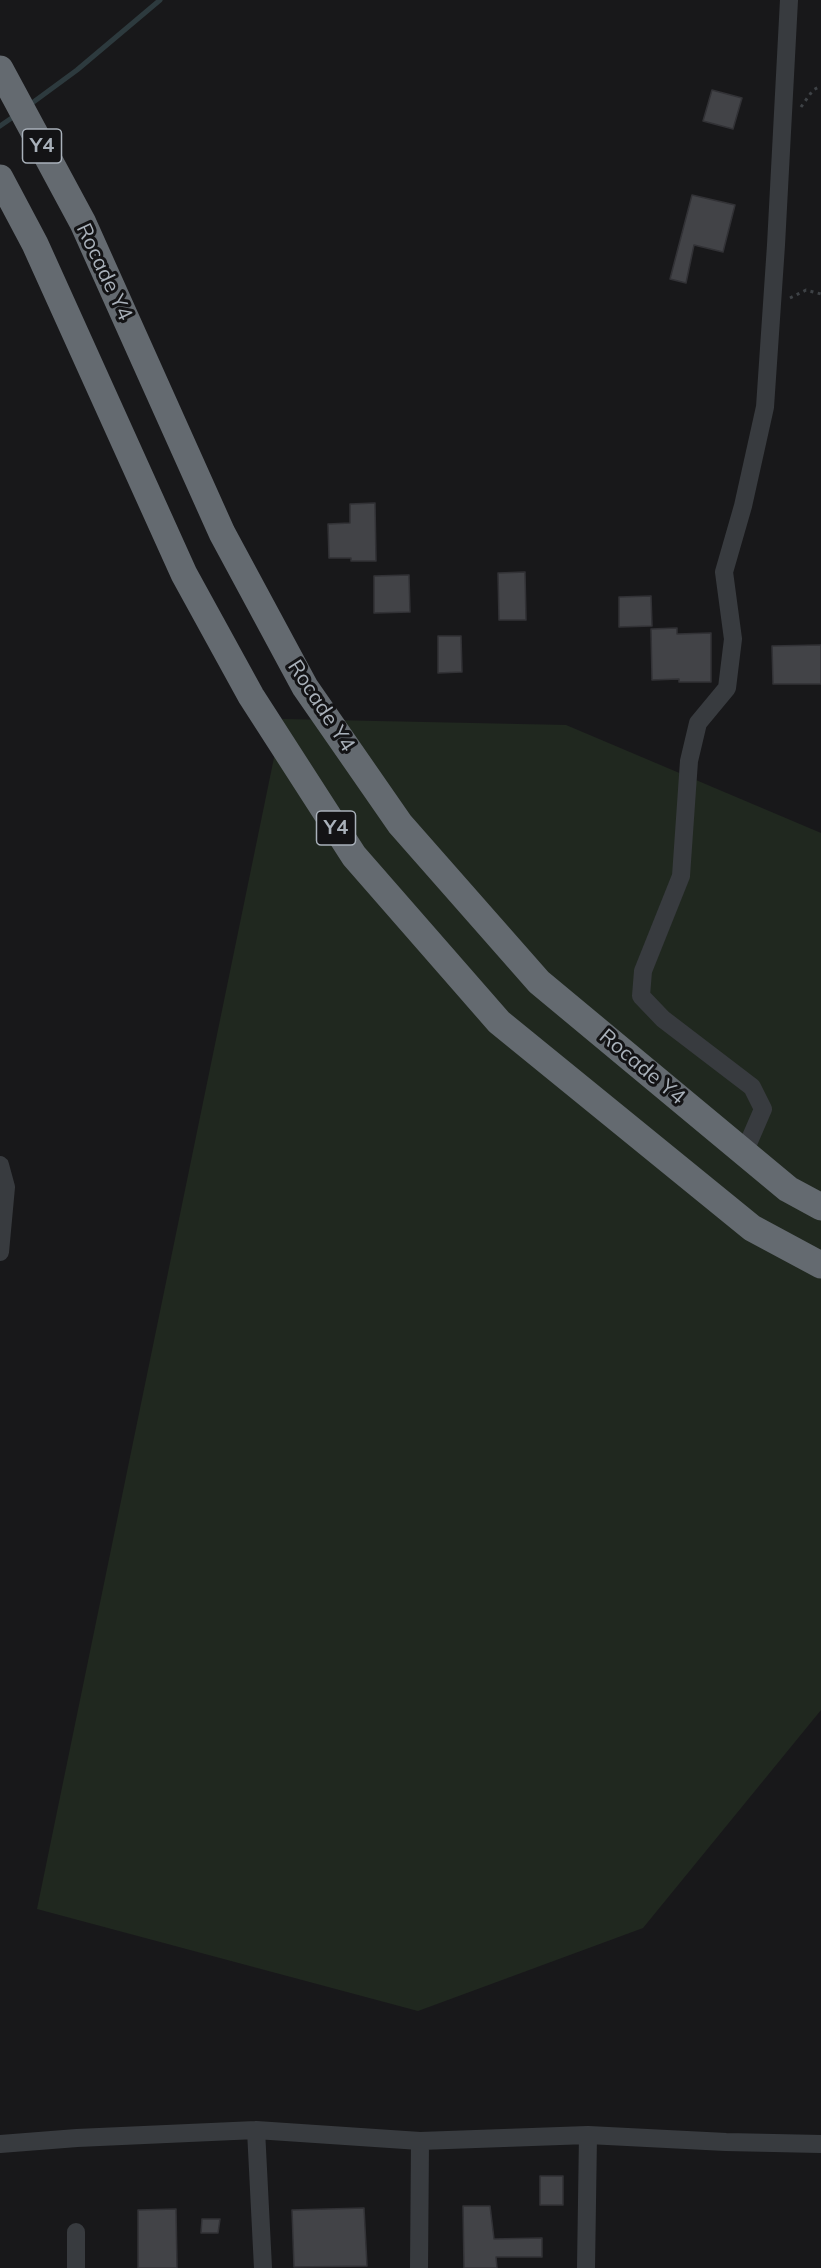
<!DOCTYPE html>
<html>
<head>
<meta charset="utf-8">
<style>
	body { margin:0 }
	canvas { display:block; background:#18181a }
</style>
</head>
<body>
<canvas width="821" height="2268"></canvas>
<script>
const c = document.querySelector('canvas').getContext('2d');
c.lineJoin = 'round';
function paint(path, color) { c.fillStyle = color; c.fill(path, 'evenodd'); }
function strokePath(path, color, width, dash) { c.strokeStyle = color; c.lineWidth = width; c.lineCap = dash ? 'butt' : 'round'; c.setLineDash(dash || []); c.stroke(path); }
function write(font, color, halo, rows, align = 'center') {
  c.font = font + ' Mulish,sans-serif'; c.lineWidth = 6; c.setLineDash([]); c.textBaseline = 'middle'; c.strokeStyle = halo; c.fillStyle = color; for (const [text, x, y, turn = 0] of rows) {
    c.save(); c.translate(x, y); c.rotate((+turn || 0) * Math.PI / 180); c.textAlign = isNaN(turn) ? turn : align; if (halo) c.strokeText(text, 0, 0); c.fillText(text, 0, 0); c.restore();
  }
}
paint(new Path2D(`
	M 282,719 L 566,725 L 821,833 L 821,1710 L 643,1928 L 418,2011 L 37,1909 Z`), '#20281f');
strokePath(new Path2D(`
	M 28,106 L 77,70 L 160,0
	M 0,126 L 16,115`), '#2d3a3e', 5);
const building = new Path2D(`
	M 712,90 L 742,98 L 733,129 L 703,121 Z
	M 692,195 L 735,205 L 723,252 L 694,245 L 686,283 L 670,279 Z
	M 375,503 L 376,561 L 351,561 L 351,558 L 329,558 L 328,524 L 350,523 L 350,504 Z
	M 525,572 L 526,620 L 499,620 L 498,573 Z
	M 409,575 L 410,612 L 374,613 L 374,576 Z
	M 651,596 L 652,626 L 619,627 L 619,597 Z
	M 677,628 L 677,634 L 711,633 L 711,682 L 679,682 L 679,679 L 652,680 L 651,629 Z
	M 438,636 L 461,636 L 462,672 L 438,673 Z
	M 821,645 L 821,684 L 773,684 L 772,646 Z
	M 540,2176 L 563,2176 L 563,2205 L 540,2205 Z
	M 463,2206 L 490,2206 L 494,2239 L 542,2238 L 542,2257 L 496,2257 L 497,2268 L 464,2268 Z
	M 364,2208 L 367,2266 L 294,2267 L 292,2210 Z
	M 176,2209 L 177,2268 L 138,2268 L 138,2210 Z
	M 202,2219 L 220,2219 L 218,2233 L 201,2233 Z`);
paint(building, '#424347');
strokePath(building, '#323236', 1.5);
strokePath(new Path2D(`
	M 801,107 L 813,90 L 821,86
	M 790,298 L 806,290 L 821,294`), '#3e4246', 3, [3, 4.5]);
strokePath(new Path2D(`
	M 744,1153 L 763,1109 L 752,1087 L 663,1019 L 641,996 L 643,971 L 681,876 L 689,761 L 698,723 L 727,688 L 733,639 L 724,572 L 743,506 L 765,407 L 776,245 L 789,0
	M 0,1165 L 6,1187 L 0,1252
	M 256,2130 L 263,2268
	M 0,2144 L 77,2138 L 256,2130 L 420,2141 L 588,2135 L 726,2142 L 821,2144
	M 76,2232 L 76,2268
	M 419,2268 L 420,2141
	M 586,2268 L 588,2135`), '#383b3f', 18);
strokePath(new Path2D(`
	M 0,69 L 83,223 L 222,533 L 305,687 L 400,824 L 539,982 L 788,1189 L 821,1207
	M 0,178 L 35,244 L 184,574 L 251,696 L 354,856 L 499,1022 L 752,1228 L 821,1265`), '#646a70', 27);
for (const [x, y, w] of [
	[42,146,39],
	[336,828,39]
]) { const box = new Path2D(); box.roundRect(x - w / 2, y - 17, w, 34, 4.5); c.fillStyle = '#131315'; c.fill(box); strokePath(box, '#a9b1ba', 1.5); }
write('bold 20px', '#a9b1ba', null, [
	["Y4",42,146],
	["Y4",336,828]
]);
write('21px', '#a9b1ba', '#131315', [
	["Rocade Y4",104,272,65],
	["Rocade Y4",321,706,57],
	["Rocade Y4",642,1067,40]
]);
</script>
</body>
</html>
